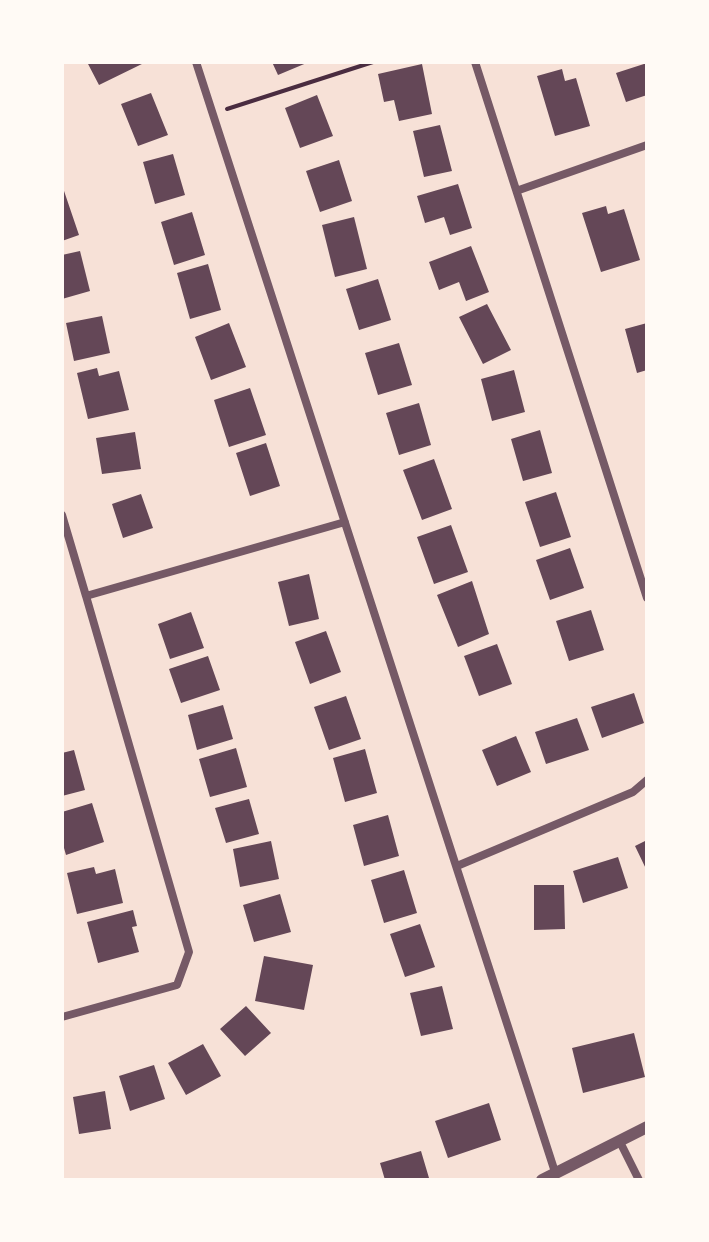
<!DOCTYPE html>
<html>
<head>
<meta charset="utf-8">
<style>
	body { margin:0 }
	#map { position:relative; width:709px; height:1242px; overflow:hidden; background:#f7e1d7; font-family:Figtree,sans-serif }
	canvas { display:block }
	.frame { position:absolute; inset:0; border:64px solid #fffaf5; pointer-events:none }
</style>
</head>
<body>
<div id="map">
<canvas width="709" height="1242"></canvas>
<div class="frame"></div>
</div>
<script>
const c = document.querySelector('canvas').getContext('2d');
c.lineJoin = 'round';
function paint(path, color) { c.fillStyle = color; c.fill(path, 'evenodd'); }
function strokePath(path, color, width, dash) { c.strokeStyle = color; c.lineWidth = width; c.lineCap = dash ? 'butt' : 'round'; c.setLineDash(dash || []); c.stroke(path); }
paint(new Path2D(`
	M 87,62 L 146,62 L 99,85 Z
	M 272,62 L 309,62 L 278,75 Z
	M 647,63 L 647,95 L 626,102 L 616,73 Z
	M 422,64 L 432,114 L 399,121 L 394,100 L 384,102 L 378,74 Z
	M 562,69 L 565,81 L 576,78 L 590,126 L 555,136 L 537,76 Z
	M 151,93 L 168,135 L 138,146 L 121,104 Z
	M 317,95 L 333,136 L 300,148 L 285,108 Z
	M 440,125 L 452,171 L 424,177 L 413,131 Z
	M 173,154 L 185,195 L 155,204 L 143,162 Z
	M 339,160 L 352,201 L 320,212 L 306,171 Z
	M 458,184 L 472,228 L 450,235 L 444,217 L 425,223 L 417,196 Z
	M 62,185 L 79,235 L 62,241 Z
	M 606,206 L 608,214 L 624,209 L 640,260 L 601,272 L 582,213 Z
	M 192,212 L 205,255 L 174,265 L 161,222 Z
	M 354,217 L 367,269 L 335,277 L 322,225 Z
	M 471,246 L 489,292 L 466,301 L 459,282 L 439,290 L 429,262 Z
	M 80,251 L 90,291 L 62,299 L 62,255 Z
	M 208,264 L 221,310 L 190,319 L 177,273 Z
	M 378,279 L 391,320 L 359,330 L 346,289 Z
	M 487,304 L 511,350 L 483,364 L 459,317 Z
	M 102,316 L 110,353 L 74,361 L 66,323 Z
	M 229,323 L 246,367 L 211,380 L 195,337 Z
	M 647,323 L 647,370 L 637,373 L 625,329 Z
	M 399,343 L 412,385 L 378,395 L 365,353 Z
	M 97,368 L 99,376 L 119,371 L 129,410 L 88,419 L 77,373 Z
	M 514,370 L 525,412 L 492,421 L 481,379 Z
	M 250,388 L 266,435 L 229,447 L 214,400 Z
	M 419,403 L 431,445 L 399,455 L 386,413 Z
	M 540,430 L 552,473 L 523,481 L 511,439 Z
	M 135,432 L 141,469 L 102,474 L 96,438 Z
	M 266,443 L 280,486 L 250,496 L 236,453 Z
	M 434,459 L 452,509 L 422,520 L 403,470 Z
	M 556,492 L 571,537 L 540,547 L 525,502 Z
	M 141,494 L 153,528 L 123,538 L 112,504 Z
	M 451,525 L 468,572 L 434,584 L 417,537 Z
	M 570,548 L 584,588 L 550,600 L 536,560 Z
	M 309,574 L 319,619 L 289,626 L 278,582 Z
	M 472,581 L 489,634 L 458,647 L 437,595 Z
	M 591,610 L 604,650 L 569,661 L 556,621 Z
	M 191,612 L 204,648 L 170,659 L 158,624 Z
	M 326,631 L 341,672 L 310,684 L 295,642 Z
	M 497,644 L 512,684 L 479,696 L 464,656 Z
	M 208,656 L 220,690 L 181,703 L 169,669 Z
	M 634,693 L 644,723 L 602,738 L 591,707 Z
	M 346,696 L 361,739 L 329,750 L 314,707 Z
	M 223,705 L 233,739 L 197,750 L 188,715 Z
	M 577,718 L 589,750 L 546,764 L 535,732 Z
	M 516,736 L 531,772 L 497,786 L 482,750 Z
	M 236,748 L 247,787 L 210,797 L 199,759 Z
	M 365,749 L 377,793 L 345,802 L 333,758 Z
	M 74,750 L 85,790 L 62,796 L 62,753 Z
	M 249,799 L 259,834 L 226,843 L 215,808 Z
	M 92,803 L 104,842 L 66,855 L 62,841 L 62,812 Z
	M 388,815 L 399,856 L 364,866 L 353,825 Z
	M 647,840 L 647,871 L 635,846 Z
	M 271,841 L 279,879 L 240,887 L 233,849 Z
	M 618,857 L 628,888 L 583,903 L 573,871 Z
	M 94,867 L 96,874 L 115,869 L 123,903 L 77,914 L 67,873 Z
	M 404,870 L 417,913 L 384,923 L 371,880 Z
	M 534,885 L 564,885 L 565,929 L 534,930 Z
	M 280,894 L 291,932 L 254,942 L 243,905 Z
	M 133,910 L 137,926 L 132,927 L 139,952 L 98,963 L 87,922 Z
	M 420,924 L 435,967 L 405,977 L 390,934 Z
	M 264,956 L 313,965 L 304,1010 L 255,1001 Z
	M 442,986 L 453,1029 L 421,1036 L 410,993 Z
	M 246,1006 L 271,1033 L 245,1056 L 220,1029 Z
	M 634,1033 L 645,1077 L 583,1093 L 572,1048 Z
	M 203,1044 L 221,1076 L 186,1095 L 168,1063 Z
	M 154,1065 L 165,1099 L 130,1111 L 119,1076 Z
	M 105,1091 L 111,1129 L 79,1134 L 73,1097 Z
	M 489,1103 L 501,1140 L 448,1158 L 435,1121 Z
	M 421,1151 L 429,1178 L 385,1180 L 380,1163 Z`), '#644757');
strokePath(new Path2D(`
	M 227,109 L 373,62`), '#4a2c40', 4);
strokePath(new Path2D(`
	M 196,62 L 555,1172
	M 475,62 L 647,598
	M 519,190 L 647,145
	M 62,515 L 86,596
	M 457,866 L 633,792 L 647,780
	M 62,1017 L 177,985 L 189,952 L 86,596 L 345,522
	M 619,1140 L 639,1180`), '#755966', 8);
strokePath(new Path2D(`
	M 542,1180 L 647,1127`), '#755966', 12);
</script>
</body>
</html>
